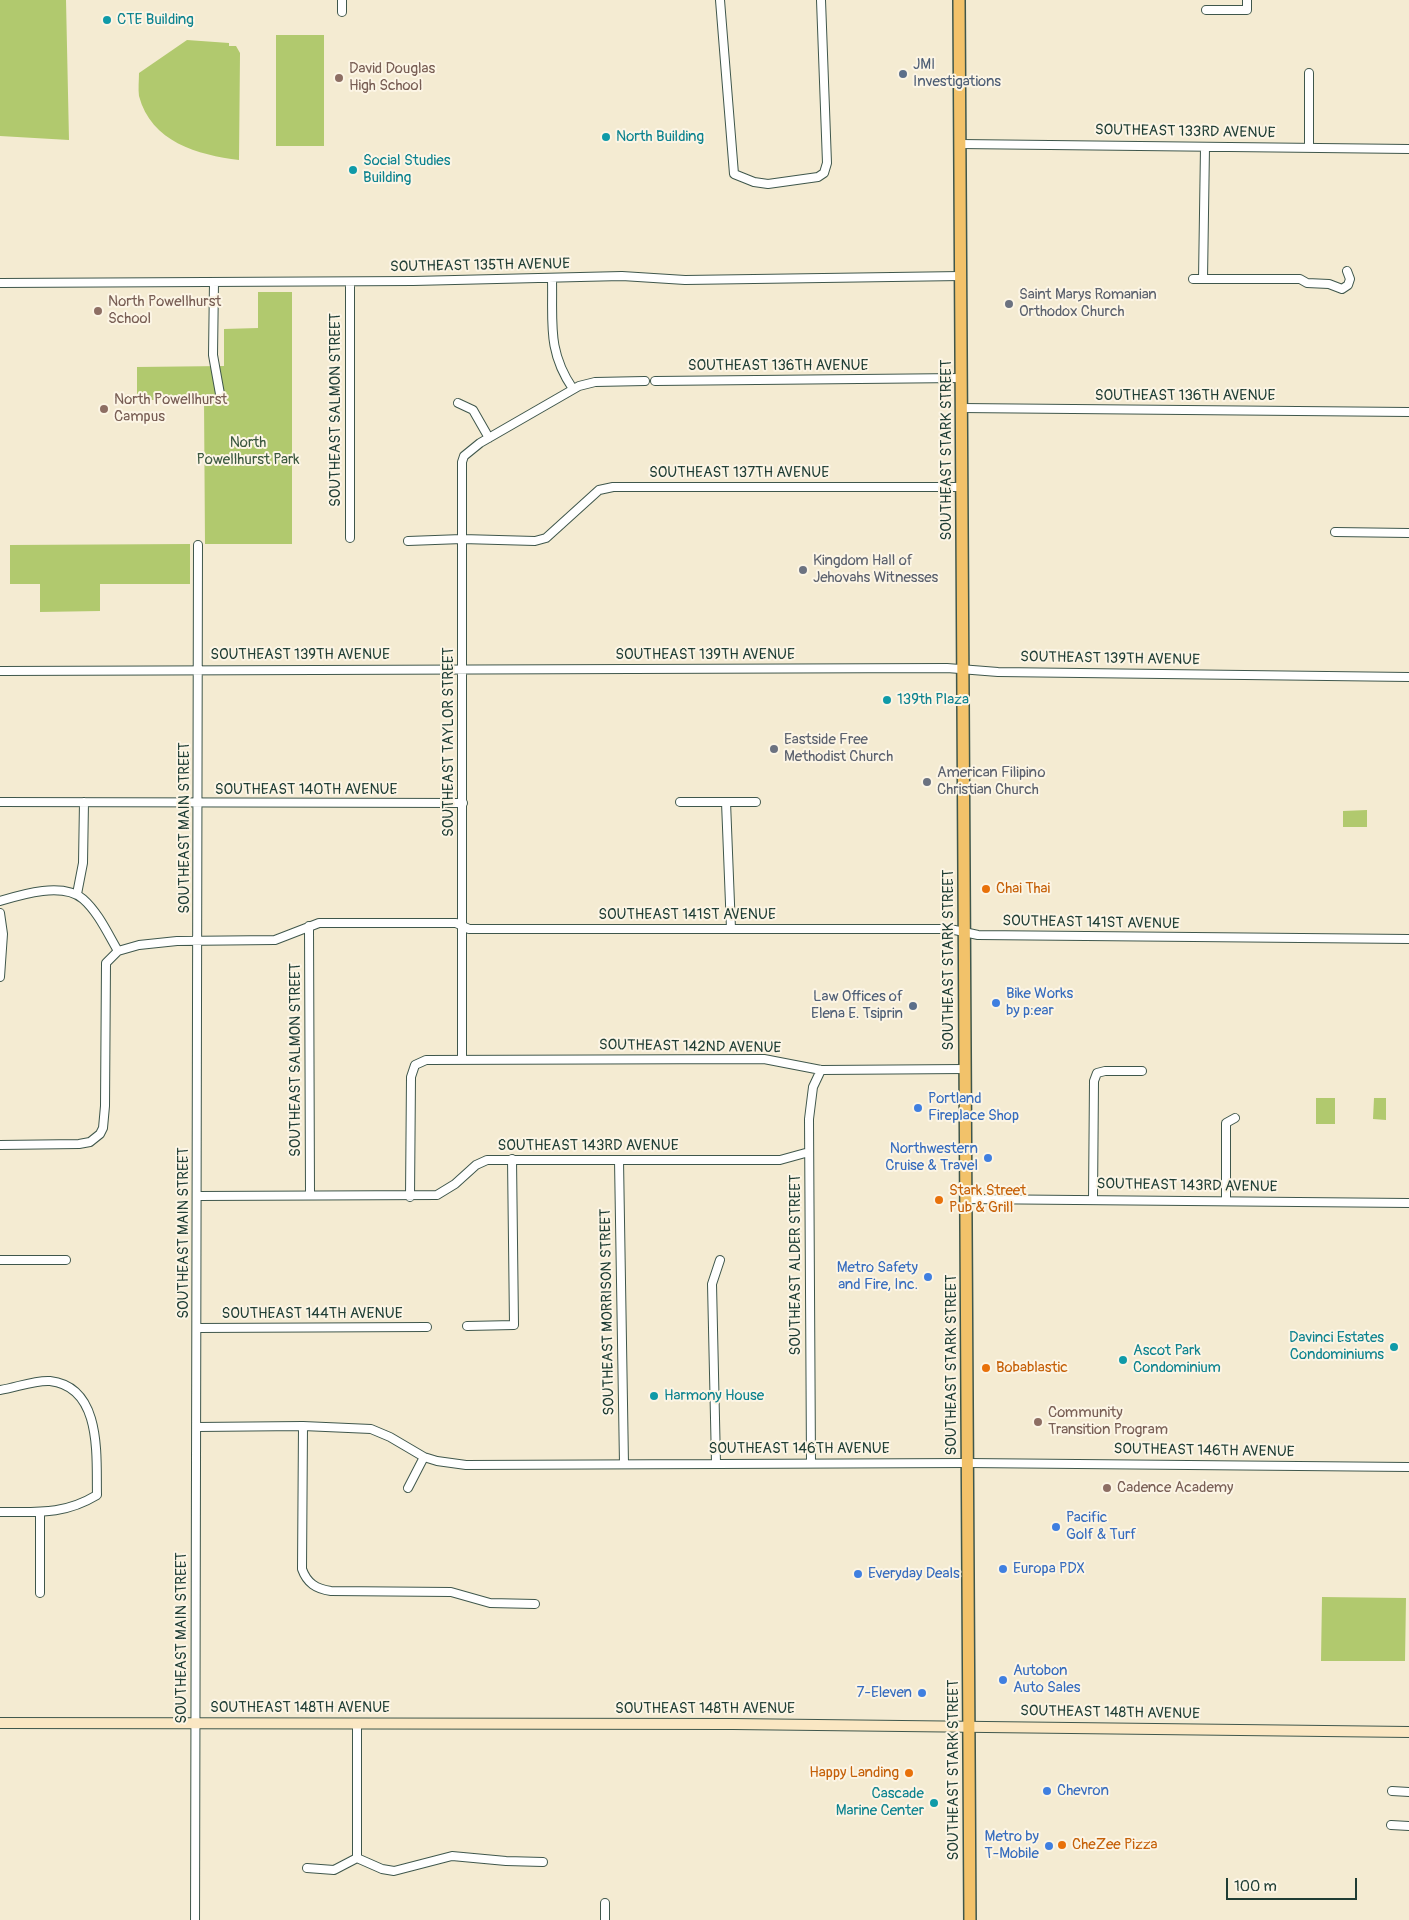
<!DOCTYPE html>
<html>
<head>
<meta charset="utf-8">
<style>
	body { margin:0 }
	#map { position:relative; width:1409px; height:1920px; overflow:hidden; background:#f4ebd2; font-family:Pangolin,sans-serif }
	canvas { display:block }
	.scale { position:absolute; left:1226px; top:1878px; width:131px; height:22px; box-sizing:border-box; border:2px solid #1f3d34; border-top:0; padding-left:6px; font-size:15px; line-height:18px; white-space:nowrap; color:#1f3d34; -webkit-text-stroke:4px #fcf5e5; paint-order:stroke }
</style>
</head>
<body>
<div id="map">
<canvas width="1409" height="1920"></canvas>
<div class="scale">100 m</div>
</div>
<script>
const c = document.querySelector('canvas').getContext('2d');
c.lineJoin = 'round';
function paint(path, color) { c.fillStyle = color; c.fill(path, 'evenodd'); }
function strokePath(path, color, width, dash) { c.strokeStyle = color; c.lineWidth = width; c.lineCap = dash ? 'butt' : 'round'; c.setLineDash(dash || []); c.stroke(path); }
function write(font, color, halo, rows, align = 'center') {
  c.font = font + ' Pangolin,sans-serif'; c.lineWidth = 4; c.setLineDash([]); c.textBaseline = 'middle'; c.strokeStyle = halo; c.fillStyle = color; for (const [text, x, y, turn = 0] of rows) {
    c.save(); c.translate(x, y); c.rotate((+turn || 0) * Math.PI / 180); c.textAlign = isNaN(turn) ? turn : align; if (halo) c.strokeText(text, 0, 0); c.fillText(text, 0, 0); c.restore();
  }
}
paint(new Path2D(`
	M 0,0 L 66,0 L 69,140 L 0,136 Z
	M 276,35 L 324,35 L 324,146 L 276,146 Z
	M 187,40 L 229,43 L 229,46 L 236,46 L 240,53 L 239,160 C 198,155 151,142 139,96 C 138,89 139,80 139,73 Z
	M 258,292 L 292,292 L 292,544 L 205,544 L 204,400 L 137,400 L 137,367 L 224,366 L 224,329 L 258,328 Z
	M 190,544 L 190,584 L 100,584 L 100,611 L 40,612 L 40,584 L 10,584 L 10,545 Z
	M 1367,810 L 1367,827 L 1343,827 L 1343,811 Z
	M 1316,1098 L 1335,1098 L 1335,1124 L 1316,1124 Z
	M 1374,1098 L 1386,1098 L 1386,1120 L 1373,1119 Z
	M 1322,1597 L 1406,1598 L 1405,1661 L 1321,1661 Z`), '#b1c96e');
const minor = new Path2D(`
	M 342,0 L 342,12
	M 720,0 L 734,174 L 754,182 L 768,184 L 818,177 L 824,173 L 827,163 L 821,0
	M 1206,10 L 1247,10 L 1247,0
	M 1309,73 L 1309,147
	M 960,144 L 1409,149
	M 552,279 C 553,323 547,351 573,389
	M 1193,279 L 1300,279 L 1307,283 L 1329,284 L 1342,289 L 1348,285 L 1350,279 L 1347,271
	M 1203,279 L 1205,147
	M 214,282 L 213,355 L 220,394
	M 350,282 L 350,538
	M 0,283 L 413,281 L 622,276 L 685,280 L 961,276
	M 655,381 L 961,378
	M 458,403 L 473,410 L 489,438
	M 961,408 L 1409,412
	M 1335,532 L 1409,533
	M 408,541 L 462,539 L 535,541 L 546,538 L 599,490 L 613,487 L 962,487
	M 0,671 L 947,668 L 998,672 L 1409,677
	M 0,802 L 463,803
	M 680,802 L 756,802
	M 726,802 L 731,929
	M 77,894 L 83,863 L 84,802
	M 0,901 C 23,894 63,882 83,899 C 98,912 108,934 118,951
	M 0,913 L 3,934 L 0,977
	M 309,926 L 310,1194
	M 462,1060 L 462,462 L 464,456 L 480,443 L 579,386 L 595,382 L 645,381
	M 0,1145 L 79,1144 L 90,1142 L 100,1134 L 103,1128 L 105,1106 L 106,963 L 118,951 L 139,945 L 177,941 L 275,940 L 319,923 L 456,923 L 469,929 L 950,929 L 978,935 L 1409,939
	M 619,1160 L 624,1464
	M 198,1196 L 437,1195 L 455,1184 L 476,1165 L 487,1160 L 780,1160 L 809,1152
	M 410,1197 L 411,1077 L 415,1065 L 426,1060 L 764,1059 L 821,1070 L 965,1069
	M 965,1199 L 1409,1203
	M 1093,1199 L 1094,1081 L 1097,1073 L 1105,1071 L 1142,1071
	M 1226,1200 L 1226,1123 L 1235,1118
	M 0,1260 L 66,1260
	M 467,1326 L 514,1325 L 512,1159
	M 197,1328 L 427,1327
	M 0,1390 C 15,1388 34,1380 50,1381 C 103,1387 96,1458 97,1495 C 64,1515 37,1512 0,1512
	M 303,1426 L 302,1569 C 307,1583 316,1589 331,1591 L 451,1592 L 490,1603 L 535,1604
	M 197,1427 L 303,1426 L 371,1429 L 390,1437 L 424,1457 L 437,1461 L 466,1465 L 967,1463 L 1409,1467
	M 716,1463 L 712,1284 L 720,1260
	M 811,1463 L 809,1119 L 813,1087 L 821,1070
	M 408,1488 L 424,1457
	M 40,1512 L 40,1593
	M 1392,1791 L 1409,1792
	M 1391,1825 L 1409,1826
	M 357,1858 L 382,1869 L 394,1871 L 452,1856 L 506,1861 L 543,1862
	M 357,1858 L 357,1723
	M 307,1868 L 334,1870 L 357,1858
	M 605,1903 L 605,1920
	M 195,1920 L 198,545`);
const secondary = new Path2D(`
	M 0,1723 L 733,1724 L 1409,1732`);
const primary = new Path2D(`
	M 959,0 L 970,1920`);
strokePath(minor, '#3f574c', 10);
strokePath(secondary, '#3f574c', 12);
strokePath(primary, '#3f574c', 14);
strokePath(minor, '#fff', 8);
strokePath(secondary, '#fae7c3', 10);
strokePath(primary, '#f2c26a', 11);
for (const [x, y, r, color] of [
	[107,20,5,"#0f9aa8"],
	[903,74,5,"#5c6f8a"],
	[339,78,5,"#8d6e63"],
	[606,137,5,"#0f9aa8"],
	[353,170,5,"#0f9aa8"],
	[1009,304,5,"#6b7280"],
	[98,311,5,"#8d6e63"],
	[104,409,5,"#8d6e63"],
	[803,570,5,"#6b7280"],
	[887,700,5,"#0f9aa8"],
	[774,749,5,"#6b7280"],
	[927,782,5,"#6b7280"],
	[986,889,5,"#e8710a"],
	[996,1003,5,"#3f7fe0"],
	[913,1006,5,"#5c6f8a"],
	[918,1108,5,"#3f7fe0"],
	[988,1158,5,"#3f7fe0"],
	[939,1200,5,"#e8710a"],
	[928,1277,5,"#3f7fe0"],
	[1394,1347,5,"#0f9aa8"],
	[1123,1360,5,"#0f9aa8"],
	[986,1368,5,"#e8710a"],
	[654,1396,5,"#0f9aa8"],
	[1038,1422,5,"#8d6e63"],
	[1107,1488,5,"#8d6e63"],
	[1056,1527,5,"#3f7fe0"],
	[1003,1569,5,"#3f7fe0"],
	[858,1574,5,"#3f7fe0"],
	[1003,1680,5,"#3f7fe0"],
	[922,1693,5,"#3f7fe0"],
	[909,1773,5,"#e8710a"],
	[1047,1791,5,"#3f7fe0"],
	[934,1803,5,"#0f9aa8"],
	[1062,1845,5,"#e8710a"],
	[1049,1846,5,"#3f7fe0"]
]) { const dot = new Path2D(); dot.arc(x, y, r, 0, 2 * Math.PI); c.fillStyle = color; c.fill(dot); strokePath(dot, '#fcf5e5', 2); }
write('15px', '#0d838f', '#fcf5e5', [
	["CTE Building",117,20],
	["North Building",616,137],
	["Social Studies",363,161],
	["Building",363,178],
	["139th Plaza",897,700],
	["Davinci Estates",1384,1338,"right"],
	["Condominiums",1384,1355,"right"],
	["Ascot Park",1133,1351],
	["Condominium",1133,1368],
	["Harmony House",664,1396],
	["Cascade",924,1794,"right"],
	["Marine Center",924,1811,"right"]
], 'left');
write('15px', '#4e5e75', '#fcf5e5', [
	["JMI",913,65],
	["Investigations",913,82],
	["Law Offices of",903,997,"right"],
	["Elena E. Tsiprin",903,1014,"right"]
], 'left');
write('15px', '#785e54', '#fcf5e5', [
	["David Douglas",349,69],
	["High School",349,86],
	["North Powellhurst",108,302],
	["School",108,319],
	["North Powellhurst",114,400],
	["Campus",114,417],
	["Community",1048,1413],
	["Transition Program",1048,1430],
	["Cadence Academy",1117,1488]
], 'left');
write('15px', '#1f3d34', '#fcf5e5', [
	["SOUTHEAST 133RD AVENUE",1185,132,1],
	["SOUTHEAST 135TH AVENUE",480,266,-1],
	["SOUTHEAST 136TH AVENUE",778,366],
	["SOUTHEAST 136TH AVENUE",1185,396],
	["SOUTHEAST SALMON STREET",336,410,-90],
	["SOUTHEAST STARK STREET",947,450,-90],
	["SOUTHEAST 137TH AVENUE",739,473],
	["SOUTHEAST 139TH AVENUE",300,655],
	["SOUTHEAST 139TH AVENUE",705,655],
	["SOUTHEAST 139TH AVENUE",1110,659,1],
	["SOUTHEAST TAYLOR STREET",449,742,-90],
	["SOUTHEAST 140TH AVENUE",306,790],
	["SOUTHEAST MAIN STREET",185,828,-90],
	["SOUTHEAST 141ST AVENUE",687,915],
	["SOUTHEAST 141ST AVENUE",1091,923,1],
	["SOUTHEAST STARK STREET",949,960,-90],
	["SOUTHEAST 142ND AVENUE",690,1047,1],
	["SOUTHEAST SALMON STREET",296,1060,-90],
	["SOUTHEAST 143RD AVENUE",588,1146],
	["SOUTHEAST 143RD AVENUE",1187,1186,1],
	["SOUTHEAST MAIN STREET",184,1233,-90],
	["SOUTHEAST ALDER STREET",796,1265,-90],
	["SOUTHEAST MORRISON STREET",608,1312,-91],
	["SOUTHEAST 144TH AVENUE",312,1314],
	["SOUTHEAST STARK STREET",952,1365,-90],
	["SOUTHEAST 146TH AVENUE",799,1449],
	["SOUTHEAST 146TH AVENUE",1204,1451,1],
	["SOUTHEAST MAIN STREET",182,1638,-90],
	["SOUTHEAST 148TH AVENUE",300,1708],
	["SOUTHEAST 148TH AVENUE",705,1709],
	["SOUTHEAST 148TH AVENUE",1110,1713,1],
	["SOUTHEAST STARK STREET",954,1770,-90]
]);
write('15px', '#5b616d', '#fcf5e5', [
	["Saint Marys Romanian",1019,295],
	["Orthodox Church",1019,312],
	["Kingdom Hall of",813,561],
	["Jehovahs Witnesses",813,578],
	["Eastside Free",784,740],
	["Methodist Church",784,757],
	["American Filipino",937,773],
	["Christian Church",937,790]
], 'left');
write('15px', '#3c5940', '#fcf5e5', [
	["North",248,443],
	["Powellhurst Park",248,460]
]);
write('15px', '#c56008', '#fcf5e5', [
	["Chai Thai",996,889],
	["Stark Street",949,1191],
	["Pub & Grill",949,1208],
	["Bobablastic",996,1368],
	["Happy Landing",899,1773,"right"],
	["CheZee Pizza",1072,1845]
], 'left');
write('15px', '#366cbe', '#fcf5e5', [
	["Bike Works",1006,994],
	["by p:ear",1006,1011],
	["Portland",928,1099],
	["Fireplace Shop",928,1116],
	["Northwestern",978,1149,"right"],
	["Cruise & Travel",978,1166,"right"],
	["Metro Safety",918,1268,"right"],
	["and Fire, Inc.",918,1285,"right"],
	["Pacific",1066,1518],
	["Golf & Turf",1066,1535],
	["Europa PDX",1013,1569],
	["Everyday Deals",868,1574],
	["Autobon",1013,1671],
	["Auto Sales",1013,1688],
	["7-Eleven",912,1693,"right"],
	["Chevron",1057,1791],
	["Metro by",1039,1837,"right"],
	["T-Mobile",1039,1854,"right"]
], 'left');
</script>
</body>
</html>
